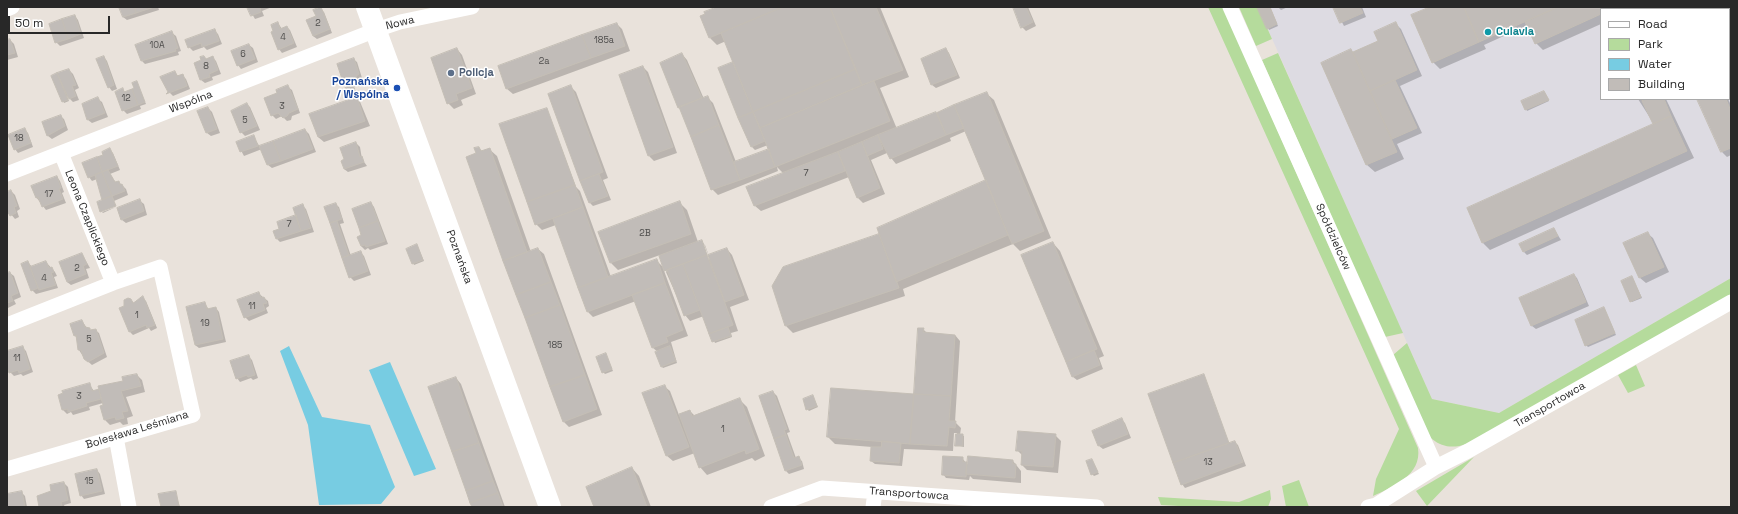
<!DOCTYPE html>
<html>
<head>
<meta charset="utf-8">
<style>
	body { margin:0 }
	#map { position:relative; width:1738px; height:514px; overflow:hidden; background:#e9e2db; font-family:"Space Grotesk",sans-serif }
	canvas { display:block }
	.frame { position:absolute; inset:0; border:8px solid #282828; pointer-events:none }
	.legend { position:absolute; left:1600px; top:8px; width:130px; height:92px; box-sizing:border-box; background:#fff; border:1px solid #a9a9a9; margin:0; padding:5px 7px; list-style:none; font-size:12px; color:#282828 }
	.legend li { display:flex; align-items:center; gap:8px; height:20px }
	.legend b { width:20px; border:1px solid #a9a9a9 }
	.scale { position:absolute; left:8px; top:16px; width:102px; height:18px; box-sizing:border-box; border:2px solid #282828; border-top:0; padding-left:5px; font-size:12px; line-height:14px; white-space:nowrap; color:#282828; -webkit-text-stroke:3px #fff; paint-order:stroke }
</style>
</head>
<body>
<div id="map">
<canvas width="1738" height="514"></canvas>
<div class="frame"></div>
<ul class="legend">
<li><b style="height:5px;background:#fff"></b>Road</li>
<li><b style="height:11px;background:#b5db9c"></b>Park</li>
<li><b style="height:11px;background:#77cce2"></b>Water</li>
<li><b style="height:11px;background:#c1bcb8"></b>Building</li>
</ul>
<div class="scale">50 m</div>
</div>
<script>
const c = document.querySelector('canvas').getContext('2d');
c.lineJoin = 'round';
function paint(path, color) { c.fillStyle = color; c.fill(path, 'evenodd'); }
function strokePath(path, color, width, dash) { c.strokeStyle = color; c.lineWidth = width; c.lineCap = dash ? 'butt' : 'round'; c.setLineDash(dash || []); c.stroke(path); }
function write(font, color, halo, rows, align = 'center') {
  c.font = font + ' "Space Grotesk",sans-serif'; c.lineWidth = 3; c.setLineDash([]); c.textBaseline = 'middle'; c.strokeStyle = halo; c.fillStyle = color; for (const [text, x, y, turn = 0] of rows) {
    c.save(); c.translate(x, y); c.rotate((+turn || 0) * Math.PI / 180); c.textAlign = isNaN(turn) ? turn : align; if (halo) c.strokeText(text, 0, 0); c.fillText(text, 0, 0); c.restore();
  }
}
paint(new Path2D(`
	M 1258,7 L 1704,7 L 1705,9 L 1601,9 L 1601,99 L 1729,99 L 1729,62 L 1731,66 L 1731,278 L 1499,413 L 1432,399 Z`), '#dddbe2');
paint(new Path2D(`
	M 1208,7 L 1223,7 L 1418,448 C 1422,475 1393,487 1373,496 L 1376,479 L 1399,429 Z
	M 1239,7 L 1258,7 L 1272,39 L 1256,46 Z
	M 1278,53 L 1403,333 L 1385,337 L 1262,60 Z
	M 1731,278 L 1731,295 L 1467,444 C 1454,448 1443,448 1432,439 C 1425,433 1399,369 1393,355 L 1407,343 L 1432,399 L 1499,413 Z
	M 1636,365 L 1645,386 L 1628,393 L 1618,375 Z
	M 1474,457 L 1427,506 L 1416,491 Z
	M 1299,480 L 1309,507 L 1286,507 L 1282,486 Z
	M 1270,490 L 1271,499 L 1268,507 L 1196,507 L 1161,505 L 1158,497 L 1239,502 Z`), '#b5db9c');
paint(new Path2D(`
	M 289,346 L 322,417 L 370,425 L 395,487 L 381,504 L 319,505 L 308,425 L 280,351 Z
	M 390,362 L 436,469 L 414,476 L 369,370 Z`), '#77cce2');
paint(new Path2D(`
	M 120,7 L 158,7 L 159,10 L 127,20 L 123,17 Z
	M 248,7 L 272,7 L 262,11 L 264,16 L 255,19 Z
	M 720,7 L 880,7 L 909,77 L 880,88 L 897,129 L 986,93 L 994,100 L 1051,238 L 1020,251 L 1013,244 L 903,289 L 905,296 L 793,333 L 786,326 L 773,286 L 784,268 L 880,234 L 987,181 L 966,131 L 950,138 L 951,141 L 896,164 L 887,153 L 871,160 L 885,194 L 863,203 L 857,197 L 849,177 L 761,211 L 755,206 L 748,188 L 784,174 L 777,167 L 778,171 L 718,195 L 712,189 L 681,110 L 679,107 L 682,54 L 687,60 L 704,99 L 708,98 L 713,103 L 736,162 L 770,150 L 768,145 L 755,150 L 752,147 L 734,62 L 726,41 L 717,45 L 710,38 Z
	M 1014,7 L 1028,7 L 1036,26 L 1026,31 L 1022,27 Z
	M 1258,7 L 1270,7 L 1278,26 L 1269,30 Z
	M 1278,7 L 1288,7 L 1281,10 Z
	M 1334,7 L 1362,7 L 1366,17 L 1344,26 Z
	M 1432,7 L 1640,7 L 1635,9 L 1601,9 L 1601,24 L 1543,50 L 1536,43 L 1528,25 L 1484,45 L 1486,49 L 1440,69 L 1433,62 Z
	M 1708,7 L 1727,7 L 1728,9 L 1709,9 Z
	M 320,9 L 324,12 L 332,33 L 317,39 L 313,36 Z
	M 1729,10 L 1731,15 L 1731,59 L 1729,54 Z
	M 75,16 L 78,20 L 84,38 L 60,46 L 56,42 Z
	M 278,23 L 282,29 L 287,27 L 290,30 L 297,47 L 282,53 L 279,49 Z
	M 617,24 L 622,29 L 630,51 L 513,94 L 507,89 L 499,66 Z
	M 1396,24 L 1401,29 L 1422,76 L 1400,86 L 1422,133 L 1397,144 L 1404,159 L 1375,172 L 1367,165 L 1322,64 L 1351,50 L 1354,53 L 1379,42 Z
	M 214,30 L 218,34 L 222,44 L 207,50 L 204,47 L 193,51 L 189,47 Z
	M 172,33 L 176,36 L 181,51 L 178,52 L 179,55 L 145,64 L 142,61 Z
	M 10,40 L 14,44 L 18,57 L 7,60 L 7,41 Z
	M 249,45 L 253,48 L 258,62 L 241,69 L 238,65 Z
	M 457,49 L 462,55 L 476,94 L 461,100 L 463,105 L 454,109 L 448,103 Z
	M 946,49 L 949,53 L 960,78 L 936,88 L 932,85 Z
	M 104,57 L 107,61 L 117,89 L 112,91 L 109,87 Z
	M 204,57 L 207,60 L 212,57 L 216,61 L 221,74 L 212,77 L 213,80 L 205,83 L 201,80 L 195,64 L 202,61 Z
	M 353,59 L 357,62 L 362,78 L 359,79 L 360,84 L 354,87 L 370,126 L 324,142 L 318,137 L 311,115 L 350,100 L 348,88 L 345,85 L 338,64 Z
	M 643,67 L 648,72 L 677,153 L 654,161 L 649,156 Z
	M 69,70 L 73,74 L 79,88 L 75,90 L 79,100 L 73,102 L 67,96 L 69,101 L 64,103 L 52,76 Z
	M 175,72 L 179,77 L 182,75 L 186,79 L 190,89 L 173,96 L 169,92 Z
	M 137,83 L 146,104 L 140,106 L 141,109 L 127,114 L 123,110 L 123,90 L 126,93 L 136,89 Z
	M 288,87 L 292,90 L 300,113 L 292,116 L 291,120 L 287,121 L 282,116 L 276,119 L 272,115 L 279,94 Z
	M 571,87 L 576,92 L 608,178 L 603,180 L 611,200 L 593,206 L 590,203 L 581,181 Z
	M 1544,92 L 1549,101 L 1527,111 L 1526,109 Z
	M 98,99 L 102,102 L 108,117 L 92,123 L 88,120 L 83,105 Z
	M 1638,99 L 1666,99 L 1694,158 L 1490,250 L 1483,243 L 1468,208 L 1654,124 Z
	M 1698,99 L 1728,99 L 1731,105 L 1731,155 L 1727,157 L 1722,152 Z
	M 247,104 L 250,107 L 260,130 L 245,136 L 241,132 Z
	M 208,108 L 212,112 L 220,133 L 211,136 L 207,133 L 199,112 Z
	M 547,109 L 576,187 L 580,191 L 611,277 L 656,260 L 664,268 L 660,255 L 618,270 L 611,263 L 600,232 L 680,203 L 687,210 L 698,242 L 701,241 L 705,245 L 709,256 L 727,249 L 732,255 L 749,300 L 730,307 L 738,331 L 731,333 L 732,337 L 715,343 L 704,316 L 690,321 L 685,315 L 666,272 L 668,268 L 666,271 L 663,268 L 688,336 L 671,342 L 677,363 L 663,368 L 662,367 L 658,352 L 653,348 L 636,301 L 593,317 L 588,312 L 556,225 L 542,230 L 536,224 ZM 702,244 L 704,244 L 710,259 L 708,260 Z
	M 60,116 L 64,119 L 68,130 L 52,139 L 48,136 L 43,123 Z
	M 24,129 L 28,133 L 33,147 L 18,153 L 15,149 Z
	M 305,130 L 309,134 L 316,152 L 272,168 L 268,165 L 262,149 L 244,156 L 237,143 L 253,136 L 260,147 Z
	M 356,143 L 360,147 L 362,159 L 367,166 L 348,172 L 344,169 L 345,160 Z
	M 479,148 L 483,152 L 489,149 L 497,156 L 531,252 L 538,249 L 544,254 L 602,415 L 569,427 L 563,421 L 504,260 L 477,154 Z
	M 110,150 L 113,153 L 120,170 L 110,174 L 116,183 L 119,182 L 126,189 L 128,195 L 114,201 L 104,201 L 97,179 L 92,181 L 89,177 Z
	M 57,177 L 60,181 L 64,192 L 62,193 L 66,203 L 46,210 L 36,197 Z
	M 11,191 L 15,195 L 20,209 L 17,211 L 19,217 L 15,219 L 10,213 L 7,215 L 7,193 Z
	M 140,201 L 144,204 L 147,215 L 126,223 L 122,220 Z
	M 371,203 L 374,207 L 388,244 L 370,250 L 368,248 L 365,250 L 361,246 L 358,237 L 363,236 Z
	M 335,204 L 339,207 L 344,223 L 340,224 L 351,256 L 360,252 L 364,256 L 371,275 L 354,281 L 350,277 L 326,208 Z
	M 303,206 L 306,209 L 314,232 L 280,242 L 277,239 L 281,230 L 297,216 Z
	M 116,207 L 103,213 L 102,212 Z
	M 1554,229 L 1561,240 L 1527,255 L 1524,252 Z
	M 1647,233 L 1653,238 L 1669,272 L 1646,283 L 1640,278 L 1624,244 Z
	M 1053,243 L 1060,251 L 1104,356 L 1099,358 L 1103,369 L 1077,380 L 1073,377 L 1023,256 Z
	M 417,245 L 424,261 L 414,265 L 413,263 Z
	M 82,254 L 90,268 L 86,269 L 89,278 L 71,285 L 67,282 Z
	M 28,262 L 32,267 L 46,262 L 55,272 L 57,276 L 54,277 L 58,288 L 36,294 L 32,290 Z
	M 10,273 L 14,276 L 21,297 L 14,300 L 16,304 L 8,308 L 7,274 Z
	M 1574,275 L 1577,278 L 1589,306 L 1536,329 L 1532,326 L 1520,298 Z
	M 1632,277 L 1642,298 L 1632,302 L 1631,301 Z
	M 258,293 L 268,301 L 269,306 L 266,308 L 268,313 L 249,321 L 245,317 Z
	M 143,298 L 146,301 L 157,328 L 151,331 L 149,328 L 133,335 L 130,332 L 125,307 L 131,300 L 134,303 Z
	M 205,303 L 209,310 L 216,308 L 219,312 L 226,342 L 199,348 L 195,345 Z
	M 1605,310 L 1616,335 L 1588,347 L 1586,345 Z
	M 82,321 L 87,328 L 92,331 L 95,330 L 99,333 L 107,357 L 92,365 L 84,358 L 79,350 L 77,338 L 75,336 Z
	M 923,329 L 928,334 L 955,335 L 960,341 L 955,422 L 961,428 L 960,435 L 964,436 L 964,447 L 956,445 L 957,433 L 954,433 L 953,451 L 904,449 L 902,466 L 875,464 L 871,461 L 872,447 L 835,444 L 828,437 L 832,389 L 914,395 Z
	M 22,347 L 26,351 L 33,372 L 23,376 L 21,374 L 14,376 L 10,372 L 7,363 L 7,352 Z
	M 606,355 L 613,371 L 605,374 L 603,372 Z
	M 248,356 L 252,360 L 258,378 L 253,380 L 251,378 L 240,382 L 237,378 Z
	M 137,375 L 142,380 L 145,392 L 126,397 L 133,416 L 127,418 L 128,424 L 123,425 L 120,422 L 110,425 L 105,420 L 103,403 L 89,407 L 90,410 L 73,415 L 71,412 L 67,414 L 63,410 L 59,396 L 89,384 L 94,391 L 124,381 Z
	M 1203,375 L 1229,444 L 1235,442 L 1238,445 L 1246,466 L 1185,488 L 1182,484 L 1149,394 Z
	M 456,378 L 461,384 L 505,507 L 473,507 Z
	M 664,386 L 670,391 L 679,415 L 690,411 L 695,416 L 739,399 L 747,407 L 765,456 L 755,461 L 752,458 L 707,475 L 700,467 L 695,453 L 673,461 L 667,456 L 644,394 Z
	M 773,392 L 777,396 L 790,432 L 787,433 L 796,458 L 798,458 L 802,461 L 804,469 L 789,474 L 786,471 Z
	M 813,397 L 818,407 L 809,411 L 807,409 Z
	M 1122,420 L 1125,423 L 1131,438 L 1103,449 L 1099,446 L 1093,431 Z
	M 1055,435 L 1061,441 L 1058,473 L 1027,470 L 1022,465 L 1023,456 L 1017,450 Z
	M 969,457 L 1013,461 L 1021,471 L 1021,483 L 973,479 L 970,476 L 969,480 L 946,478 L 943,474 L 962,458 L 968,465 Z
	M 1092,460 L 1099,474 L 1094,476 L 1092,474 Z
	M 632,468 L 639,476 L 651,507 L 595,507 Z
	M 97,470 L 100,474 L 105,494 L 84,499 L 81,495 Z
	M 64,483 L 68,487 L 71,503 L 64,505 L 65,507 L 40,507 L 53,492 Z
	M 21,492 L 25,496 L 27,507 L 7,507 L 7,495 Z
	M 175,492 L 180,507 L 162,507 L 160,495 Z`), '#0003');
const building = new Path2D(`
	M 119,7 L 135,7 L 136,13 L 123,17 Z
	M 135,7 L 154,7 L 136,13 Z
	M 247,7 L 260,7 L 261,12 L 251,16 Z
	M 321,7 L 330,29 L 313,36 L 306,20 L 316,16 L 313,10 Z
	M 717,7 L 783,7 L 709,38 L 700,16 L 705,14 L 704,12 Z
	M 783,7 L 830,7 L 856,69 L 753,112 L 721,33 Z
	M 830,7 L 876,7 L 903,70 L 862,85 Z
	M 1013,7 L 1026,7 L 1033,22 L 1021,28 Z
	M 1257,7 L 1270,7 L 1277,24 L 1267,29 Z
	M 1333,7 L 1360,7 L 1363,13 L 1340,23 Z
	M 1430,7 L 1464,7 L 1479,42 L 1432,63 L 1411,15 Z
	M 1464,7 L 1558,7 L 1479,42 Z
	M 1558,7 L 1616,7 L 1612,9 L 1601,9 L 1601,14 L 1535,44 L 1525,22 Z
	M 75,15 L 81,34 L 68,39 L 62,19 Z
	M 1729,15 L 1731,20 L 1731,61 L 1729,57 Z
	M 62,19 L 68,39 L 55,43 L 49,24 Z
	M 278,22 L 280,29 L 287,26 L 294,43 L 278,50 L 271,32 L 273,31 L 271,25 Z
	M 1396,22 L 1417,70 L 1370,91 L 1353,52 L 1378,41 L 1374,32 Z
	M 617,23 L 625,46 L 591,58 L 582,35 Z
	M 215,29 L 219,41 L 202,47 L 201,43 L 188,48 L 185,40 Z
	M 172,31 L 178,48 L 175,49 L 176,51 L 141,61 L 135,45 Z
	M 582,35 L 591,58 L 506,89 L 498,66 Z
	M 10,39 L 15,53 L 7,55 L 7,40 Z
	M 249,44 L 255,59 L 237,66 L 231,51 Z
	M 457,48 L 472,88 L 456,94 L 458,100 L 447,104 L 431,58 Z
	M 946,48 L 957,75 L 931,85 L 921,59 Z
	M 1351,49 L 1397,152 L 1366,165 L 1321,63 Z
	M 682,53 L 702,98 L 678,108 L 660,63 Z
	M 104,56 L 114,85 L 108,88 L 96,59 Z
	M 204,56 L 206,59 L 213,56 L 218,70 L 209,74 L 210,77 L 200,80 L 194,63 L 201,60 L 200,57 Z
	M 354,58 L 359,74 L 356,76 L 358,80 L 344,85 L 337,64 Z
	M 733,62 L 753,112 L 738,118 L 718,68 Z
	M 643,66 L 673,147 L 648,156 L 619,75 Z
	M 69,69 L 76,85 L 72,86 L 76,96 L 69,99 L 57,73 Z
	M 856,69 L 862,85 L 760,128 L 753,112 Z
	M 175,71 L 177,76 L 183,74 L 187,86 L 166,94 L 168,92 L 160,77 Z
	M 57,73 L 68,100 L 62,102 L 51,76 Z
	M 1395,80 L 1417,128 L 1392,139 L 1370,91 Z
	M 137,81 L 145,102 L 138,105 L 132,89 L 134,88 L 132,83 Z
	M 874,81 L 890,121 L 775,167 L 760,128 Z
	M 288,85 L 298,109 L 289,113 L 287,116 L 283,118 L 278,113 L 271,116 L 264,98 L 277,93 L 276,90 Z
	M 353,85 L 357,97 L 349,100 L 345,88 Z
	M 571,85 L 603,172 L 580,181 L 548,94 Z
	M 123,88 L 124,92 L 132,89 L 138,105 L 122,111 L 115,92 Z
	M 1544,91 L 1549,100 L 1525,110 L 1521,101 Z
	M 987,92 L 1044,231 L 1012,244 L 954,105 Z
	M 708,96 L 719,125 L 691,137 L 679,107 Z
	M 98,97 L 105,113 L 87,120 L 82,104 Z
	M 357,97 L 365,121 L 318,137 L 309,114 Z
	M 1648,99 L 1664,99 L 1671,116 L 1653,124 L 1642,101 Z
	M 1697,99 L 1726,99 L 1731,111 L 1731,148 L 1721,152 Z
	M 247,103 L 257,126 L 240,133 L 231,111 Z
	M 954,105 L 964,128 L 946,135 L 937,113 Z
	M 208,107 L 217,129 L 206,133 L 197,111 Z
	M 547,108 L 575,185 L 527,202 L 499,124 Z
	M 753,112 L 765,141 L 751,147 L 738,118 Z
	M 936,112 L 946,135 L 890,159 L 878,135 Z
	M 61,115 L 65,126 L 47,136 L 42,122 Z
	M 1671,116 L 1687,151 L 1482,243 L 1467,208 Z
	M 719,125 L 740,180 L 711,190 L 691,137 Z
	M 25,128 L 31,143 L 14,150 L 8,135 Z
	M 305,129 L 313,149 L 281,161 L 273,141 Z
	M 254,135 L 258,146 L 240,152 L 236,142 Z
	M 878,135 L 883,149 L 867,156 L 862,142 Z
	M 273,141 L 281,161 L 267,165 L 259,146 Z
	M 356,142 L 360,157 L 362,156 L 364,162 L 344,169 L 341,161 L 344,159 L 340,148 Z
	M 862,142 L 880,188 L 857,198 L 838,152 Z
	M 479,147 L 481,151 L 490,148 L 527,252 L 503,261 L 466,157 L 476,153 L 474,148 Z
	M 110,148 L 118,166 L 102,172 L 97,157 L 103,155 L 102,152 Z
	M 769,149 L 775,167 L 740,180 L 734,162 Z
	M 838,152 L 845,171 L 754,206 L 746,187 Z
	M 97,157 L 102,172 L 88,178 L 82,163 Z
	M 108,170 L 115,182 L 119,181 L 120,185 L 122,184 L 125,191 L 112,196 L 102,172 Z
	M 102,172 L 112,196 L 102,200 L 95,175 Z
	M 599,174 L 608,196 L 589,203 L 580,181 Z
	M 57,176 L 61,188 L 59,189 L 63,199 L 42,207 L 38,197 L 36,198 L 31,186 Z
	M 986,180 L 1008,235 L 896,282 L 877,228 Z
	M 575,185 L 583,207 L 535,225 L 527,202 Z
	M 11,190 L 17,206 L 14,207 L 16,213 L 10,216 L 7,210 L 7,192 Z
	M 112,196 L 116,206 L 100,212 L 97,202 Z
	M 140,199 L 144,211 L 121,220 L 117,208 Z
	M 680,201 L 691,234 L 610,263 L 598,232 Z
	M 371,202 L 378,221 L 359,228 L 352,209 Z
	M 336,203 L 342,219 L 330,223 L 324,207 Z
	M 303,204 L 311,228 L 301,231 L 293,208 Z
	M 583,207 L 608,277 L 578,288 L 553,219 Z
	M 296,215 L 301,231 L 276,239 L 273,231 L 279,229 L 277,222 Z
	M 337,221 L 349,255 L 342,258 L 330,223 Z
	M 378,221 L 385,241 L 366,247 L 365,245 L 361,246 L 357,237 L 361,235 L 359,228 Z
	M 1554,228 L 1558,236 L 1523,252 L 1519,244 Z
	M 1648,232 L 1664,267 L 1639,278 L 1623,243 Z
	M 879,234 L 899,288 L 785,326 L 772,286 L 783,267 Z
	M 702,240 L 707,255 L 664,271 L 659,256 Z
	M 1053,242 L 1097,349 L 1066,362 L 1021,255 Z
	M 417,244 L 423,260 L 412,264 L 406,249 Z
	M 538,248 L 551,282 L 516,295 L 503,261 Z
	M 727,248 L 744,295 L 725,302 L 708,255 Z
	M 361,251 L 368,271 L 349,278 L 342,258 Z
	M 82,253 L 87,264 L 83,266 L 86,274 L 67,282 L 59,262 Z
	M 707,255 L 733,325 L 709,334 L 683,264 Z
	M 657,259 L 665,283 L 587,312 L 578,288 Z
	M 28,261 L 38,288 L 31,291 L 21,264 Z
	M 46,261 L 49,268 L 52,267 L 54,272 L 51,273 L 56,285 L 39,290 L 30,267 Z
	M 683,264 L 700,310 L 684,316 L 667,270 Z
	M 10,272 L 18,293 L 11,296 L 13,301 L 7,303 L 7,273 Z
	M 1574,274 L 1586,302 L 1531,326 L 1519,298 Z
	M 1632,276 L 1641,297 L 1630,302 L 1621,281 Z
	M 551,282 L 560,305 L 525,318 L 516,295 Z
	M 665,283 L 683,330 L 666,337 L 668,342 L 652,348 L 632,295 Z
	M 259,292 L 261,298 L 264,297 L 267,303 L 263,304 L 265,310 L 244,318 L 237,300 Z
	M 143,296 L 155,325 L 147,328 L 146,325 L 129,332 L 119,308 L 124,306 L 124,300 L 128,298 L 131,299 L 133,303 Z
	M 205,302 L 207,309 L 216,307 L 223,339 L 195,345 L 186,307 Z
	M 560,305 L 585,375 L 550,387 L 525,318 Z
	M 1604,307 L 1615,333 L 1585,346 L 1575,320 Z
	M 82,320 L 85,327 L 90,328 L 90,330 L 96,329 L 104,353 L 88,362 L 84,359 L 81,350 L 78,350 L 76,335 L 74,336 L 70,324 Z
	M 728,327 L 731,336 L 712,342 L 709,334 Z
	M 918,328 L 924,328 L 923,332 L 955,335 L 951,396 L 914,394 Z
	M 23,346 L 30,369 L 19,373 L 18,370 L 9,373 L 7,366 L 7,351 Z
	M 670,346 L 676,361 L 661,367 L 655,352 Z
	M 1094,350 L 1100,365 L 1072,377 L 1066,362 Z
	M 606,353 L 612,369 L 602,373 L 596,357 Z
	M 249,355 L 255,375 L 248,377 L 247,375 L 236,379 L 230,361 Z
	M 137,374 L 141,386 L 121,391 L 128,411 L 122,412 L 124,418 L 116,420 L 115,417 L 104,420 L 100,406 L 103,405 L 98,386 L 123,381 L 122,377 Z
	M 1204,374 L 1229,443 L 1173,463 L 1148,394 Z
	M 585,375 L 597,409 L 563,422 L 550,387 Z
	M 456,377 L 479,443 L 452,452 L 428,387 Z
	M 90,383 L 92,391 L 99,389 L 101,399 L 86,403 L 87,406 L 68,412 L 68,409 L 62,410 L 58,395 L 63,393 L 62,391 Z
	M 665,385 L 689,447 L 666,456 L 642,393 Z
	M 831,388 L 914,394 L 910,444 L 827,437 Z
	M 773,391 L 787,429 L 784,430 L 786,435 L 774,439 L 759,396 Z
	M 914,394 L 951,396 L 949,421 L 956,421 L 955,428 L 949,427 L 947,446 L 910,444 Z
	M 813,395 L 817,406 L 806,410 L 803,399 Z
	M 740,398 L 759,449 L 746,454 L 745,450 L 699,468 L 679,414 L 690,410 L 692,416 Z
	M 1122,418 L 1128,434 L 1098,446 L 1092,431 Z
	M 1018,431 L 1056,434 L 1053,467 L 1021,465 L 1022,451 L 1016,451 Z
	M 956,434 L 963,434 L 963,446 L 955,446 Z
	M 786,435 L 794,458 L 799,456 L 802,465 L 785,471 L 774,439 Z
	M 882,441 L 901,443 L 899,463 L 870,461 L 871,447 L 881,447 Z
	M 1235,441 L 1243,462 L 1181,485 L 1173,463 Z
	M 479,443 L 493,481 L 466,491 L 452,452 Z
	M 943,456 L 963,457 L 963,462 L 967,462 L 966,477 L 942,475 Z
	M 968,456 L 1013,460 L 1013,464 L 1016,464 L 1015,478 L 966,474 Z
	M 1092,459 L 1098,472 L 1091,475 L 1086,461 Z
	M 632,467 L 647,507 L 594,507 L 586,487 Z
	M 97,469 L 102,491 L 80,496 L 75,474 Z
	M 493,481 L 498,493 L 470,503 L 466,491 Z
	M 64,482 L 68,500 L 61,502 L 62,507 L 39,507 L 37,496 L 51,491 L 50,485 Z
	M 22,491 L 25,507 L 7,507 L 7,494 Z
	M 176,491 L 179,506 L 161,507 L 158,494 Z
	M 498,493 L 503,507 L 472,507 L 470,503 Z`);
paint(building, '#c1bcb8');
strokePath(building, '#c4beb5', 1);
strokePath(new Path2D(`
	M 1230,7 L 1436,467
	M 7,9 L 12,7
	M 7,174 L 376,30 L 400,22 L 472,7
	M 7,325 L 113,283 L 61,153
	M 116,437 L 129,507
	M 7,469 L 193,415 L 160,267 L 113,283
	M 771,507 L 822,488 L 1097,507
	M 873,507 L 875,492
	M 1368,507 L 1376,505 L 1436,467 L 1468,451 L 1731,302`), '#fff', 15);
strokePath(new Path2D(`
	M 367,7 L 550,507`), '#fff', 22);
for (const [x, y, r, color] of [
	[1488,32,4,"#0f9aa8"],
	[451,73,4,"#5c6f8a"],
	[397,88,4,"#1a4fb4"]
]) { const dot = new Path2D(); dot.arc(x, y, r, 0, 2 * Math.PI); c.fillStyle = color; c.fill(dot); strokePath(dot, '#fff', 1.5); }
write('9px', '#4e4d4c', null, [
	["2",318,24],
	["4",283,38],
	["185a",604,41],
	["10A",157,46],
	["6",243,55],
	["2a",544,62],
	["8",206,67],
	["12",126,99],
	["3",282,107],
	["5",245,121],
	["18",19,139],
	["7",806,174],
	["17",49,195],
	["7",289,225],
	["2B",645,234],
	["2",77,269],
	["4",44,279],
	["11",252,307],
	["1",137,316],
	["19",205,324],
	["5",89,340],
	["185",555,346],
	["11",17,359],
	["3",79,397],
	["1",723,430],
	["13",1208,463],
	["15",89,482]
]);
write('11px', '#282828', '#fff', [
	["Nowa",400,23,-14],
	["Wspólna",191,102,-21],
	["Leona Czaplickiego",87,218,68],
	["Spółdzielców",1333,237,66],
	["Poznańska",459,257,70],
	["Transportowca",1550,405,-30],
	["Bolesława Leśmiana",137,430,-17],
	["Transportowca",909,494,4]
]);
write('bold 11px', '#0d838f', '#fff', [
	["Cuiavia",1496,32]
], 'left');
write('bold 11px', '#4e5e75', '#fff', [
	["Policja",459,73]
], 'left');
write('bold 11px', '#164399', '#fff', [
	["Poznańska",389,82],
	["/ Wspólna",389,95]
], 'right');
</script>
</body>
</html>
